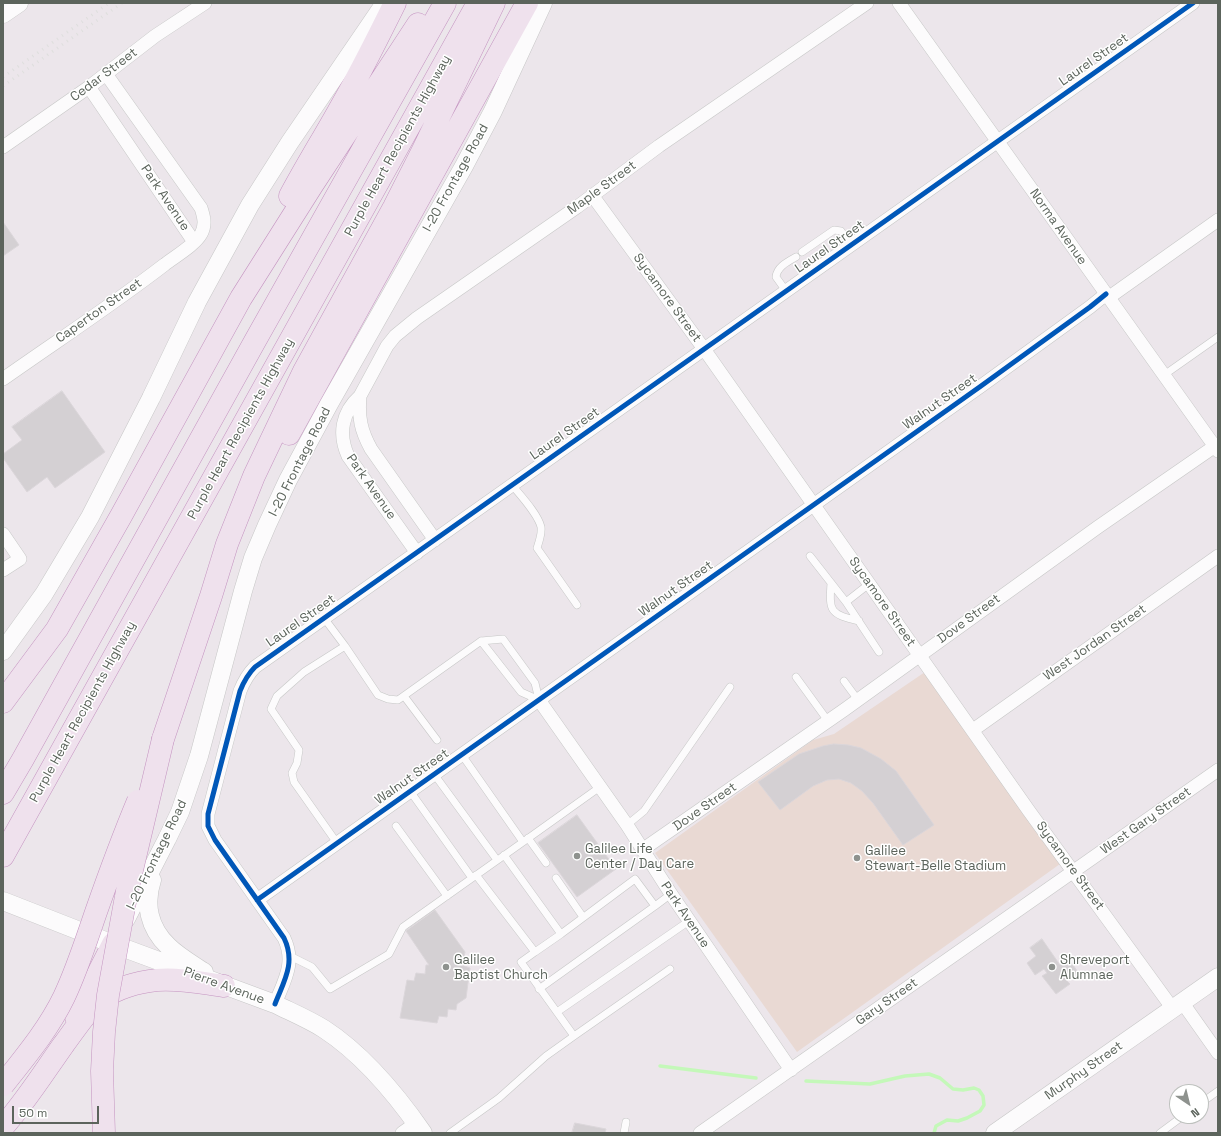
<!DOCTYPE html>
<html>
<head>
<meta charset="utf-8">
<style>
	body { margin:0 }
	#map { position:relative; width:1221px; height:1136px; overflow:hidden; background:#ece6eb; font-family:"Space Grotesk",sans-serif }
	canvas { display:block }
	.frame { position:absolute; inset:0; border:4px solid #5c645c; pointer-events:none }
	.north { position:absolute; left:1169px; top:1084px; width:40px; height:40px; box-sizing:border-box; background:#fff; border:1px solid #bec1be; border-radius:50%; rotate:145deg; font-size:11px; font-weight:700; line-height:16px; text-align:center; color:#5c645c }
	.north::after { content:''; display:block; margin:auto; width:14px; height:18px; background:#8e928e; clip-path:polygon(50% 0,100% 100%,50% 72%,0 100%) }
	.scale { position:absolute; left:12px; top:1106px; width:87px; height:18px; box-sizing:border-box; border:2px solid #5c645c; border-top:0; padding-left:5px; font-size:12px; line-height:14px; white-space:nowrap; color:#5c645c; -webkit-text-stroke:3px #fff; paint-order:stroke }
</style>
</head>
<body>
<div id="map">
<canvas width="1221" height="1136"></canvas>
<div class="frame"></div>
<div class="north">N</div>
<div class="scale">50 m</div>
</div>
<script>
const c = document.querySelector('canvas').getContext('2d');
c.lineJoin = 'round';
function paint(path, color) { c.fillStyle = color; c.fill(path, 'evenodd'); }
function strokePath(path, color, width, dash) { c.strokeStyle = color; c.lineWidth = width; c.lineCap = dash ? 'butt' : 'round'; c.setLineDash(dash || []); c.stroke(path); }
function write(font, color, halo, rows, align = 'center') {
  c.font = font + ' "Space Grotesk",sans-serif'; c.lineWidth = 3; c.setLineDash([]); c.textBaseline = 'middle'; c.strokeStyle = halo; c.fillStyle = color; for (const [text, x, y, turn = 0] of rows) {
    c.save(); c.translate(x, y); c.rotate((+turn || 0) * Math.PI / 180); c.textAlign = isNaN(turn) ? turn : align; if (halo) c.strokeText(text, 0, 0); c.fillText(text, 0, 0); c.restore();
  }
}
paint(new Path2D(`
	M 925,672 L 1060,864 L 797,1052 L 655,853 L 813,740 L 834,734 Z`), '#e9d9d3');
strokePath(new Path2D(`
	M 660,1066 L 756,1078
	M 806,1081 L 870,1084 L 905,1076 L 929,1074 L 940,1078 L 953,1089 L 963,1090 L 974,1088 L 979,1090 L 983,1096 L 984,1105 L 980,1111 L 967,1118 L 958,1121 L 947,1120 L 936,1126 L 934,1133`), '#c4f8b9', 3.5);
const building = new Path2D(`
	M 3,222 L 19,245 L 3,256 Z
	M 62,391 L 105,452 L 55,488 L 47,477 L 27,492 L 3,458 L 3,454 L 22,440 L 12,427 Z
	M 834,744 L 848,745 L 861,748 L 881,759 L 896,771 L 934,825 L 903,845 L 873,803 L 862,791 L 851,783 L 839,779 L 827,780 L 813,786 L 780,810 L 758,782 L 799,754 L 823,746 Z
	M 577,815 L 616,869 L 577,897 L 538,843 Z
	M 435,910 L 465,952 L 462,965 L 470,968 L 466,998 L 457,1004 L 456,1010 L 448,1009 L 447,1017 L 439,1016 L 437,1023 L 400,1018 L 407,980 L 414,981 L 416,973 L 425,974 L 426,965 L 429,965 L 406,931 Z
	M 1042,939 L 1060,965 L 1068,958 L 1078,972 L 1066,980 L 1070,984 L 1056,994 L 1042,976 L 1047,973 L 1044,969 L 1035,975 L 1027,963 L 1036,956 L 1030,948 Z
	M 575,1123 L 606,1129 L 605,1133 L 572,1133 Z`);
paint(building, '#d4d0d3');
strokePath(building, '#dbd6da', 1);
const lane = new Path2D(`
	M 802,252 L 834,230 L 841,231 L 851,245
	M 786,291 L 776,277 C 777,267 787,262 796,257
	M 1164,375 L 1218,337
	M 512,485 C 521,496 538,514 541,527 C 542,534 539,542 537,548 L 577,605
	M 810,556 L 846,602
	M 831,583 C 829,612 830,614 859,621
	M 869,584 L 846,602 L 879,652
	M 324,618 L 345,646
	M 481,641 L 521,692 L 539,700
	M 796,677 L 828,721
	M 844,681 L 858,700
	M 404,696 L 437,740
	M 434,774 L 497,860
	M 410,791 L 472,878
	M 627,825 L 644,811 L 730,687
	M 396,826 L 447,896
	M 528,838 L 546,863
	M 523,842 L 600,787
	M 337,843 L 294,782 L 292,773 L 297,763 L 299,750 L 271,709 L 277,696 L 304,672 L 345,646 L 378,695 L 388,699 L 398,700 L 481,641 L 503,639 L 535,683 L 539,700
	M 476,875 L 535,952 L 561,934 L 504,855
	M 556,878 L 583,917
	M 561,934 L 635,879 L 655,906 L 671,894
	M 535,952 L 521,962 L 574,1036 L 670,969
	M 290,956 L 312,967 L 330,989 L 389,954 L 403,927 L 523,842 L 462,755
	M 539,989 L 655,906
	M 557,1012 L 689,921
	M 1201,1103 L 1218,1091
	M 450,1133 L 499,1098 L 546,1056 L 574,1036
	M 624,1133 L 626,1122
	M 1160,1133 L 1183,1116`);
const street = new Path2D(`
	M 899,3 L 1218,451
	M 89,87 L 194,242
	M 3,147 L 89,87 L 155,36 L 205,3
	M 592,195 L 704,349 L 1029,811 L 1173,1009
	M 1108,298 L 1218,220
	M 3,379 C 57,341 112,305 164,265 C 174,257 195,245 201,234 C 206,225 204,217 201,208 L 106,74
	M 360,396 C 358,417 361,431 371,449 L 435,540
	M 3,534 L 20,559 L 3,570
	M 417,553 L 348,456 C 338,434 342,412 360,396 L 387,346 L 395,336 L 417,318 L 577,207 L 659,146 L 867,3
	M 539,700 L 627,825 L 671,894 L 791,1070
	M 973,730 L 1218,556
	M 642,850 L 844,710 L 1098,527 L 1218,444
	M 257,900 L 981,386 L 1090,307 L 1106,294
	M 1182,1002 L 1218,1053
	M 275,1004 C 284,981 296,963 284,938 L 215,840 L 208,826 L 208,814 L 240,691 C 244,681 248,674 255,667 L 1193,3
	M 402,1133 L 416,1123
	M 700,1133 L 1218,770`);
const secondary = new Path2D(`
	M 3,14 L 19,3
	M 3,651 L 44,594 L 90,517 L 151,398 L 197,302 L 250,205 L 290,142 L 385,3
	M 152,880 C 144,904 149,928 168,946 C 178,956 192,964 204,972
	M 3,901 L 113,944 L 275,1004 C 291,1012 308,1019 324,1029 C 364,1055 396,1094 423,1133
	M 126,919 L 167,839 L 180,812 L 199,756 L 243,591 L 253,558 L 267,525 L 288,480 L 329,404 L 464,166 L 493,111 L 543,3
	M 995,1133 L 1218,977`);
const highway = new Path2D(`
	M 290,196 C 307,164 326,134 343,103 C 362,70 378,37 395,3
	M 289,434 L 527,3
	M 3,702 L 57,629 L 121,516 L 241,298 L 313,184 L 418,24
	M 163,739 L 211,596 L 227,544 L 254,476 L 304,371 L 394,207 L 423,150 L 494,3
	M 3,793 L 23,759 L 255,341 L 445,3
	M 3,856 L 478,3
	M 76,1017 L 113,944
	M 3,1127 C 26,1101 44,1072 64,1044 C 76,1028 87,1010 103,998 C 119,987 139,982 157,980 C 179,978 202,983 224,986`);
strokePath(lane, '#c6c7c6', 8);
strokePath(street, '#c6c7c6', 14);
strokePath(secondary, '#c6c6c6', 19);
strokePath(highway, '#c493c0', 23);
strokePath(lane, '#fcfbfc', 7);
strokePath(street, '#fcfbfc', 13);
strokePath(secondary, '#fcfbfc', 18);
strokePath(highway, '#efe1ed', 22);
strokePath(new Path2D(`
	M 3,77 L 109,3
	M 3,86 L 122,3`), '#dededd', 3, [1, 5]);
const highwayBridge = new Path2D(`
	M 3,1085 C 25,1057 48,1030 64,997 C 77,970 86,941 96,912 C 109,875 123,837 138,801
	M 104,1133 L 102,1071 L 104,1032 L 108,995 L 127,891 L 163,739`);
strokePath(highwayBridge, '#c493c0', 23, []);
strokePath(highwayBridge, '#efe1ed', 22);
strokePath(new Path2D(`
	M 257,900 L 981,386 L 1090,307 L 1106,294
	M 275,1004 C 284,981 296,963 284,938 L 215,840 L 208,826 L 208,814 L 240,691 C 244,681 248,674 255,667 L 1193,3`), '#0057b8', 5);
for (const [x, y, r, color] of [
	[577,856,4,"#8e928e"],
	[857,858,4,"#8e928e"],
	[446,967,4,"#8e928e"],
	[1052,967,4,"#8e928e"]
]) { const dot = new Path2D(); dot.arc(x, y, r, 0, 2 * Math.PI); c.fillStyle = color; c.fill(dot); strokePath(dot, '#fff', 1.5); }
write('13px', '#5c645c', '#fff', [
	["Laurel Street",1094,60,-35],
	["Cedar Street",104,75,-37],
	["Purple Heart Recipients Highway",398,146,-61],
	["I-20 Frontage Road",456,178,-61],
	["Maple Street",602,188,-36],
	["Park Avenue",165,198,56],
	["Norma Avenue",1058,227,55],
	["Laurel Street",830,247,-35],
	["Sycamore Street",667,298,54],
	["Caperton Street",99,311,-35],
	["Walnut Street",940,402,-35],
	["Purple Heart Recipients Highway",241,429,-61],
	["Laurel Street",565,434,-35],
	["I-20 Frontage Road",300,462,-63],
	["Park Avenue",371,487,55],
	["Walnut Street",676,589,-35],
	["Sycamore Street",882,602,55],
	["Dove Street",969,619,-36],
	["Laurel Street",301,621,-35],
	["West Jordan Street",1095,643,-35],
	["Purple Heart Recipients Highway",83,712,-61],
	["Walnut Street",412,777,-35],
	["Dove Street",705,807,-35],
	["West Gary Street",1146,821,-35],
	["I-20 Frontage Road",157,855,-64],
	["Sycamore Street",1070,866,54],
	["Park Avenue",685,915,56],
	["Pierre Avenue",224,986,20],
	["Gary Street",887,1002,-35],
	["Murphy Street",1084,1071,-35]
]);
write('13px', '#5c645c', '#fff', [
	["Galilee Life",585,849],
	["Center / Day Care",585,864],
	["Galilee",865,851],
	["Stewart-Belle Stadium",865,866],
	["Galilee",454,960],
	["Baptist Church",454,975],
	["Shreveport",1060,960],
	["Alumnae",1060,975]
], 'left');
</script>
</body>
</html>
